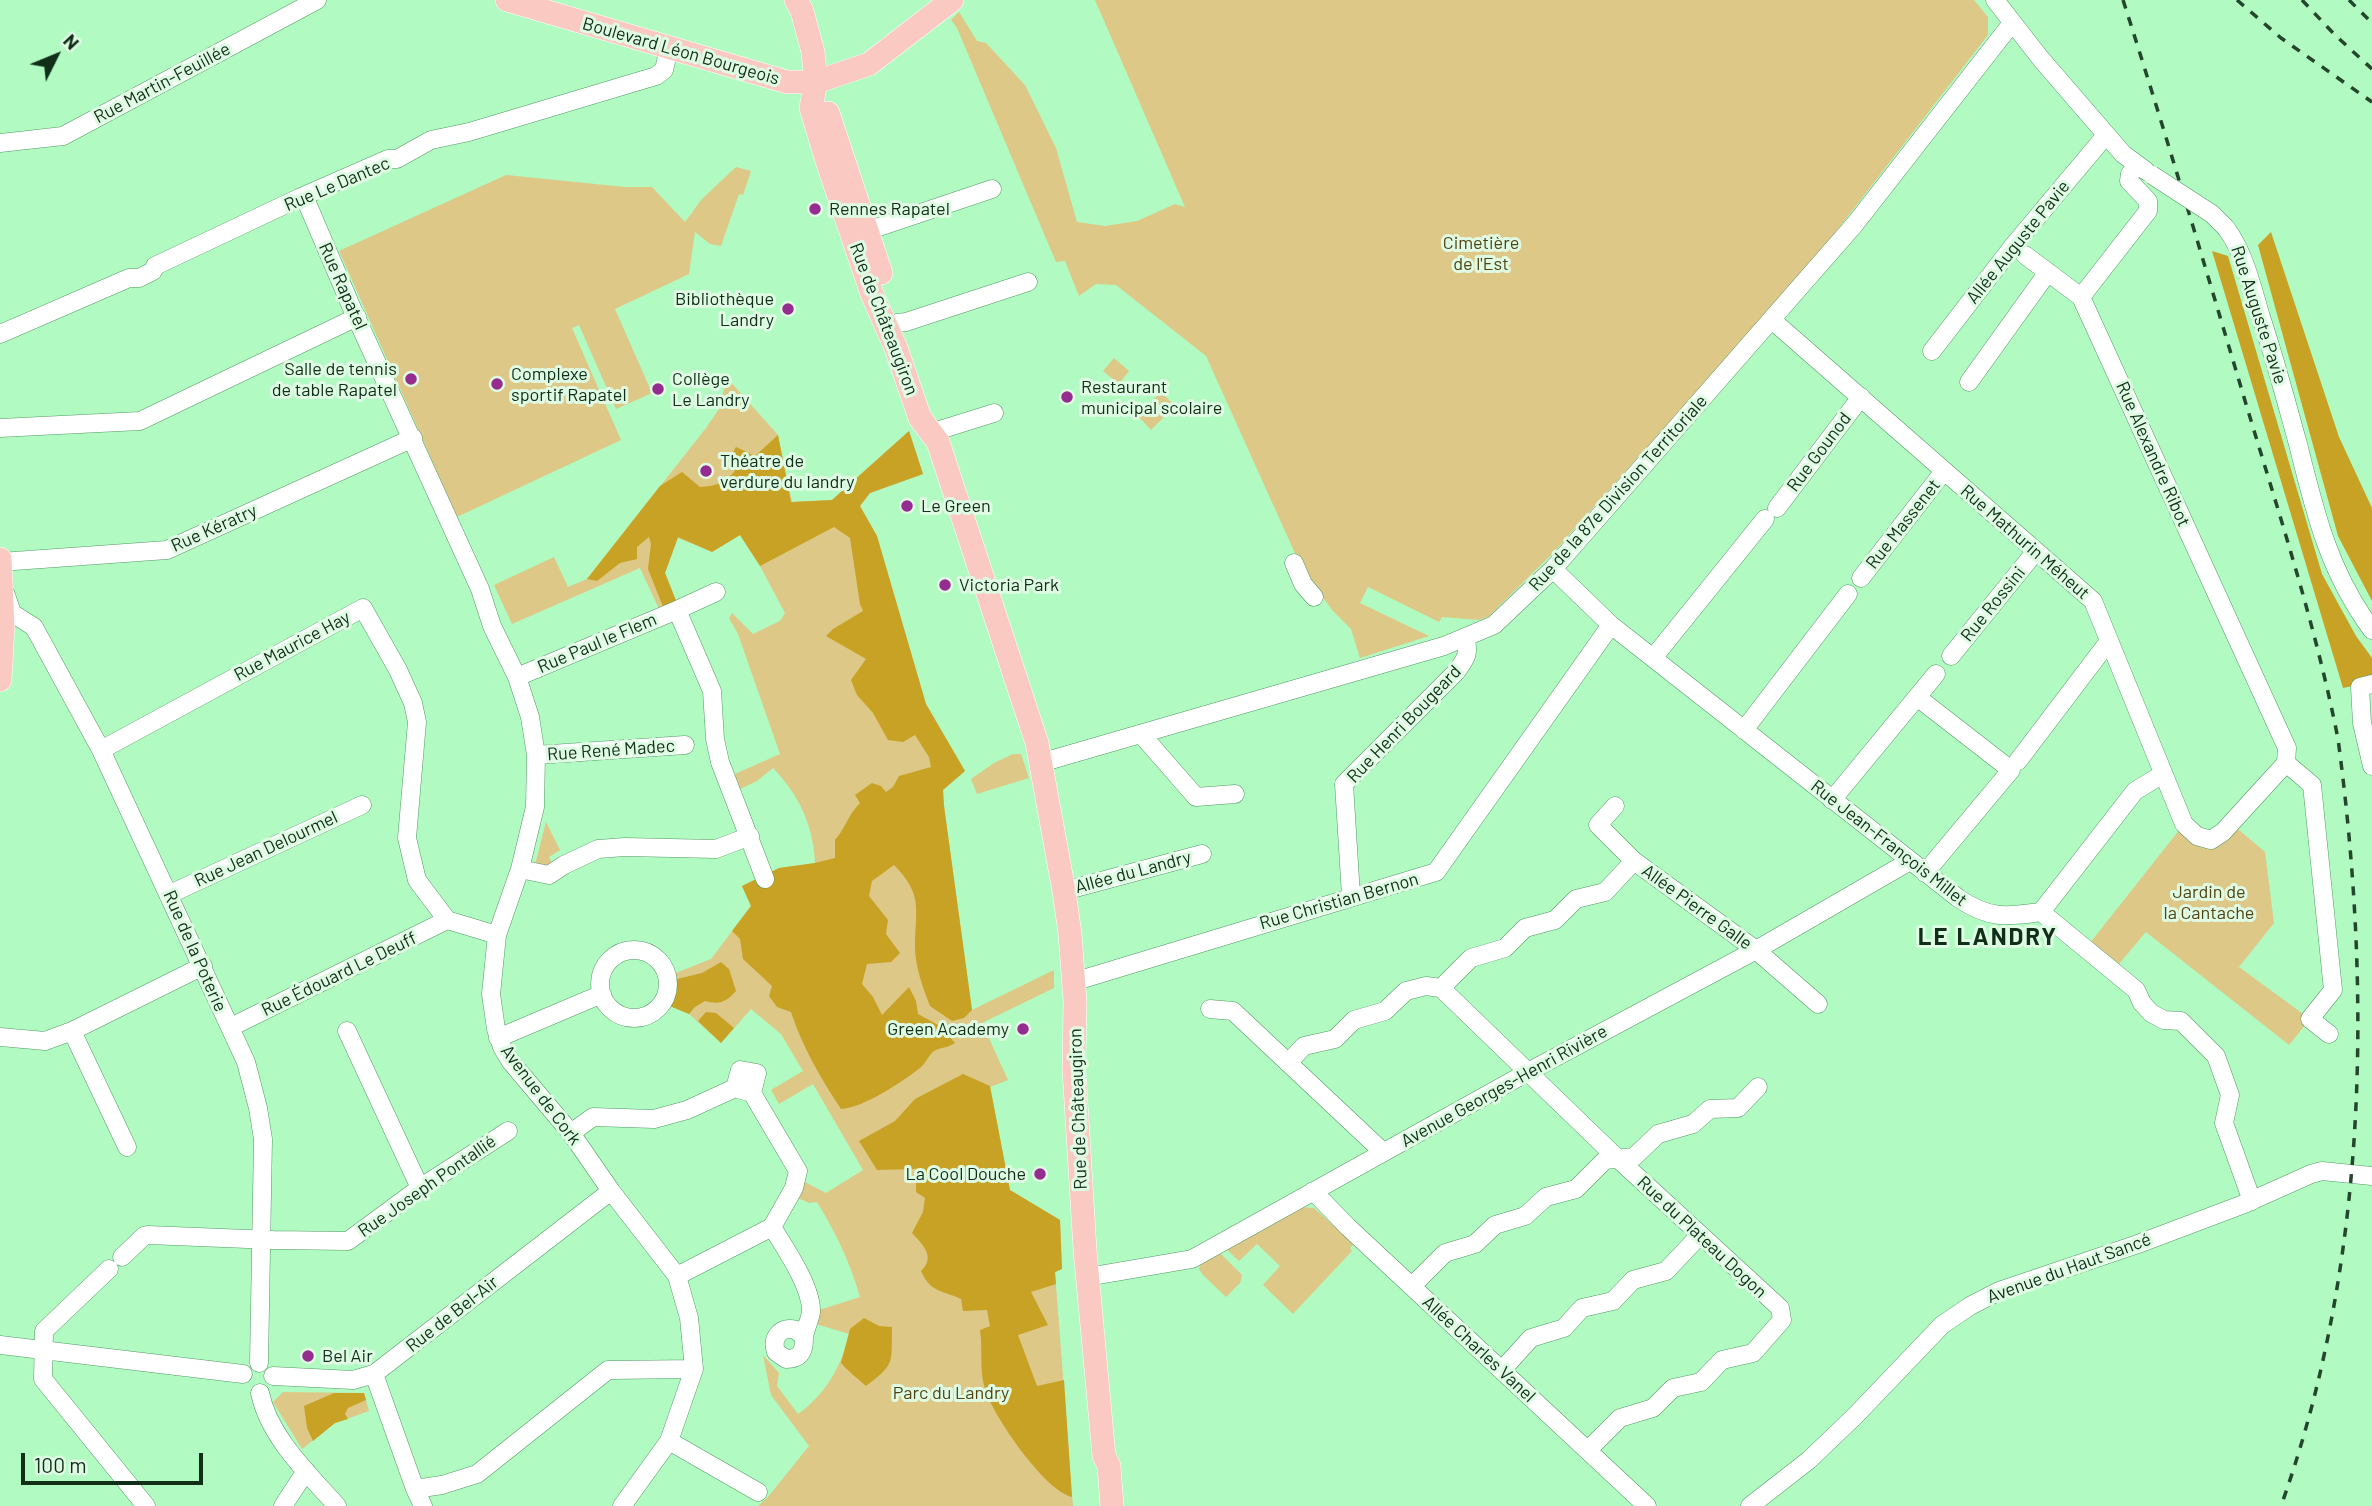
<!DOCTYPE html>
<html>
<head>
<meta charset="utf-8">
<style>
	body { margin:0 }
	#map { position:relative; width:2372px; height:1506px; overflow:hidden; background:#b1fac1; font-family:Barlow,sans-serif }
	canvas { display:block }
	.north { position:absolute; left:21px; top:21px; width:70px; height:70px; -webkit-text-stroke:5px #dffbe4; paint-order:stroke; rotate:47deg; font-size:19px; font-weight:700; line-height:28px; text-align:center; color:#112e19 }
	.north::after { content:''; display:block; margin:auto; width:24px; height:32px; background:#112e19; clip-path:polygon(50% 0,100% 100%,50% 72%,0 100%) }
	.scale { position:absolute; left:21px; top:1453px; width:182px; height:32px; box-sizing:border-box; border:4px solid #112e19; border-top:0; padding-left:9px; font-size:21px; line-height:24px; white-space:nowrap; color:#112e19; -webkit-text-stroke:5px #dffbe4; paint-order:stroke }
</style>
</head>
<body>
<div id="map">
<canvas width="2372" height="1506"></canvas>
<div class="north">N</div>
<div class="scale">100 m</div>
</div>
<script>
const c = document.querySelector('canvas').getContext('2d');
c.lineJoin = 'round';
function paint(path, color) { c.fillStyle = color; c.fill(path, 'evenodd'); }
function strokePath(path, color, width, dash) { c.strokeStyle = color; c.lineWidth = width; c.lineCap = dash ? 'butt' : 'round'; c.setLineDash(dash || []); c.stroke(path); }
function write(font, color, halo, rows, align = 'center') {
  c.font = font + ' Barlow,sans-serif'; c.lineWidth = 6; c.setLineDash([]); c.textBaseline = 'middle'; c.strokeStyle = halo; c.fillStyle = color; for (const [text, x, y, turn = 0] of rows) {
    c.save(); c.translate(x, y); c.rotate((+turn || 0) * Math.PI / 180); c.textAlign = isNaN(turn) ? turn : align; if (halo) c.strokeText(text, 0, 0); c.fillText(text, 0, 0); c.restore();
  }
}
paint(new Path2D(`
	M 1095,0 L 1974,0 L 1988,17 L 1988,35 L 1818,255 L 1552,554 L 1488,617 L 1479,620 L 1442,617 L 1439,622 L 1368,587 L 1360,603 L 1429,636 L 1360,658 L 1351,629 L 1333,611 L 1303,571 L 1206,356 L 1116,285 L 1096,284 L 1079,296 L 1065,261 L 1056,262 L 957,28 L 951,20 L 959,12 L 977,41 L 986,43 L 1025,85 L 1056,148 L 1077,222 L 1105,226 L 1137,221 L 1175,204 L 1185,207 Z
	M 736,167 L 751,171 L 743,195 L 739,194 L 721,246 L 710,244 L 695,232 L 689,274 L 615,309 L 652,393 L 616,409 L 579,325 L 572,328 L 621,440 L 457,517 L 339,251 L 506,175 L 625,187 L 652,187 L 685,222 L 702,199 Z
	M 1114,358 L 1129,371 L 1119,384 L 1103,371 Z
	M 727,378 L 778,435 L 792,502 L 832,500 L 909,431 L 923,474 L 870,493 L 860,506 L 877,536 L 926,704 L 965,771 L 943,790 L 944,806 L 972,1010 L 1054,970 L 1054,988 L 982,1023 L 1008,1080 L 990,1087 L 1010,1190 L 1060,1220 L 1062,1269 L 1055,1272 L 1073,1506 L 758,1506 L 768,1497 L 809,1446 L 771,1395 L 763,1355 L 779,1373 L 777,1386 L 798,1414 C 825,1395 842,1366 849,1334 L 816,1324 L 816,1311 L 860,1297 C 850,1262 836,1233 817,1202 L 809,1203 L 794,1196 L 801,1180 L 826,1193 L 863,1170 L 813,1084 L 779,1104 L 771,1090 L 803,1071 L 781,1034 L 751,1009 L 721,1043 L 689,1014 L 665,1004 L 670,990 L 668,976 L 711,959 L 751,906 L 742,886 L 779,868 L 815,863 C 813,825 799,795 773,768 L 757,781 L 734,792 L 728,777 L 780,754 L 738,634 L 729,618 L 732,613 L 753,634 L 780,621 L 785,613 L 760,566 L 740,535 L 712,552 L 678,538 L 665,573 L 677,603 L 660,611 L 640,568 L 512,624 L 494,585 L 554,557 L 568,587 L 587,579 L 706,428 L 719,409 Z
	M 1161,392 L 1175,406 L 1151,430 L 1137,415 Z
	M 1013,754 L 1021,754 L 1029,778 L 977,794 L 971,779 L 994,763 Z
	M 546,822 L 560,850 L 549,857 L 553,865 L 543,868 L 535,865 Z
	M 2184,824 L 2197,836 L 2232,824 L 2265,852 L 2274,923 L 2239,967 L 2310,1019 L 2289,1045 L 2146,932 L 2113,971 L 2086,948 Z
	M 1302,1207 L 1314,1208 L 1354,1244 L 1350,1248 L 1352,1251 L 1293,1314 L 1263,1285 L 1280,1266 L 1257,1244 L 1239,1261 L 1226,1249 Z
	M 1220,1253 L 1242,1275 L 1240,1283 L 1226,1297 L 1203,1275 L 1199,1269 L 1201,1263 Z
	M 283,1392 L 364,1393 L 369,1411 L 335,1423 L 302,1449 L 273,1402 Z`), '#dec887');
paint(new Path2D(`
	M 2271,232 L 2339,437 L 2372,508 L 2372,601 L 2338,536 L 2258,245 Z
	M 2212,251 L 2228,256 L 2322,574 L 2356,636 L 2372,658 L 2372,682 L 2343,688 Z
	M 909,431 L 923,474 L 870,493 L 860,506 L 877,536 L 926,704 L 965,771 L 943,790 L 944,806 L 972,1010 L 964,1018 L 952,1021 L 930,1006 C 923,988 915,966 915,947 C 915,909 924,896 894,865 L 872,881 L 869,896 L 888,920 L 886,934 L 900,953 L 891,962 L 867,964 L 862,984 L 873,997 L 882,1015 L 909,987 L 916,1001 L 918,1014 L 940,1026 L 955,1043 C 948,1048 941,1047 934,1051 C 928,1056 926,1063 920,1068 C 902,1082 863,1108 841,1109 C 821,1079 802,1046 791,1012 L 777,1007 L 769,996 L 772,986 L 743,959 L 740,939 L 732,931 L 751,906 L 742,886 L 779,868 L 815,863 L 835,858 L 835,840 C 846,827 848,815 860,803 L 855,795 L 872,783 L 881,786 L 886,792 L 893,787 L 899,776 L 931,767 L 929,757 L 915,735 L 903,742 L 888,740 L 873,713 L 857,695 L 851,680 L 866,659 L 826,636 L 833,629 L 863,611 L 860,604 L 850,538 L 834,527 L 760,566 L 740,535 L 712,552 L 678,537 L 665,573 L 677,603 L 664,609 L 648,569 L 651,544 L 649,537 L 637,547 L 637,559 L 620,563 L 597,581 L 587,579 L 660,486 L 682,472 L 700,487 C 716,486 725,483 735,471 L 728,460 L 736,447 L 755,456 L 778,435 L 791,502 L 832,500 Z
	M 721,962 L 729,969 L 736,991 C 726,1002 720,1005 705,1001 L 695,1007 L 689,1014 L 665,1004 L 673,980 L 702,973 Z
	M 706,1012 L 716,1013 L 734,1028 L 721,1043 L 698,1021 Z
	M 963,1074 L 990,1086 L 1010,1190 L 1060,1220 L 1062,1269 L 1055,1272 L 1056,1284 L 1031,1292 L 1048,1325 L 1018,1335 L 1037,1386 L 1064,1380 L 1072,1497 C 1045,1491 993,1416 985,1389 C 979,1370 983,1349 980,1330 L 990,1326 L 987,1310 L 963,1311 L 961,1299 C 942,1290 931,1293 921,1271 C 936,1257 923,1245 912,1233 L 923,1212 L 925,1198 L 916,1192 L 916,1169 L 877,1170 L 859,1141 L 895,1121 L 915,1099 Z
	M 864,1318 L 879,1326 L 892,1327 C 891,1364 896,1363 866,1386 C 857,1378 849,1372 841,1363 L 850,1329 Z
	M 334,1393 L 364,1393 L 366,1400 L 348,1408 L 345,1414 L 348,1419 L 335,1423 L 313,1441 L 307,1428 L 304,1406 Z`), '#c7a224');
const minor = new Path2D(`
	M 1995,0 L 2041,59 L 2123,154 L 2146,171
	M 0,143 L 63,136 L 317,0
	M 2137,165 L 2130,174 L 2129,181 L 2148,201 L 2148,211 L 2081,297 L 2287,748 L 2286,763
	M 304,196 L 351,306 L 480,589 L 492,626 L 517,677 L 530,717 L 536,755 L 535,807 L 520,869 L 497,935 L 491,994 L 496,1029 L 502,1047 L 511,1062 L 571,1133 L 611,1191 L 677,1276 L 689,1318 L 694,1369 L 669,1441 L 622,1506
	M 2226,228 C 2245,254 2252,287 2261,317 C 2275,359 2286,401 2298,444 C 2315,513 2329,572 2372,630
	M 855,235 L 992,189
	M 2025,255 L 2081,297
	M 1772,320 L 2093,601 L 2184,824 L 2197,836 L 2211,840 L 2223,832 L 2286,763 L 2312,785 L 2333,990 L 2310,1019 L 2329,1034
	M 887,329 L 897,323 L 906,322 L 1028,282
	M 0,334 L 129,278 L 139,278 L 153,271 L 155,266 L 299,198 L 388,159 L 397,159 L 431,140 L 469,132 L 656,76 L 664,70 L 669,48
	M 1932,351 L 2013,246 L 2106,135
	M 1969,382 L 2048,272
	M 0,428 L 140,421 L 357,317
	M 930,433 L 994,413
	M 1777,508 L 1861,397
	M 0,562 L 167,550 L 413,438
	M 1294,563 L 1303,584 L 1314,597
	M 1553,569 L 1611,625 L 1958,898 C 1989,919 2005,917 2041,912 L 2136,990 L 2142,1003 L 2151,1013 L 2164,1020 L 2181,1021 L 2216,1056 L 2230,1095 L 2224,1123 L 2252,1201
	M 1861,578 L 1944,471
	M 6,595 L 12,613 L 34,627 L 101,750 L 246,1062 L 258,1108 L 263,1139 L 259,1363
	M 677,610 L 716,592
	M 1951,656 L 2036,551
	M 1653,658 L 1765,519
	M 517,677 L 677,610 L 712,691 L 715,739 L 720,762 L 765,879
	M 2372,684 L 2360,687 L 2362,723 L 2372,766
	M 1917,697 L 2011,770 L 1925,873
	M 1744,730 L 1848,594
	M 1141,734 L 1196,797 L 1235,794
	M 101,750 L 363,608 L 398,670 L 413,703 L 417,722 L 407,838 L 417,880 L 447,920 L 497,935
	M 536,755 L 685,745
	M 2018,761 L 2109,641
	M 1040,763 L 1444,646 L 1494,625 L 1553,569 L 1855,224 L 2012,23
	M 1832,800 L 1936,674
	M 1615,806 L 1598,825 L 1634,861 L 1756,950 L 1818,1004
	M 520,869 L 549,875 L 564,865 L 598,849 L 625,847 L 716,849 L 750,836
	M 1064,891 L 1202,854
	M 170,894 L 362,805
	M 1351,896 L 1344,784 L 1456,672 C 1466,659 1470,653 1465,637
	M 2041,912 L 2135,791 L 2163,774
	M600 984a34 34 0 1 1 68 0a34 34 0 1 1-68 0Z
	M 1073,982 L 1436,872 L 1611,625
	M 1441,988 L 1617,1158 L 1780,1308 L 1782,1320 L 1753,1353 L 1722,1360 L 1701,1382 L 1673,1388 L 1653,1408 L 1620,1418 L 1588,1450
	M 1210,1009 L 1233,1011 L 1383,1152
	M 231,1027 L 447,920
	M 72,1031 L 127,1147
	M 347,1031 L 420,1188
	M 0,1037 L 45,1041 L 72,1031 L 203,966
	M 498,1038 L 602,994
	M 1288,1063 L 1304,1046 L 1335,1039 L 1354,1020 L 1385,1011 L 1406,991 L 1426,986 L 1441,988 L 1471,958 L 1505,948 L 1525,928 L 1555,920 L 1576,899 L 1605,892 L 1634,861
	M 740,1070 L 757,1073 L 752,1093 L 735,1088 Z
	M 571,1133 L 593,1117 L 654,1119 L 687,1110 L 735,1088
	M 1313,1191 L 1348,1227 L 1647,1506
	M 772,1227 C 785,1248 812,1287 811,1312 C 810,1321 804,1330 804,1339 C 804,1351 801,1359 786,1359 L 776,1352 C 771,1337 781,1326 796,1330 L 804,1337
	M 122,1257 L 144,1236 L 148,1235 L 273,1240 L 348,1241 L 420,1188 L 508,1131
	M 109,1269 L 44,1331 L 43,1379 L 146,1506
	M 677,1276 L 772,1227 L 794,1188 L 798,1171 L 752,1093
	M 1087,1277 L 1192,1259 L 1528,1072 L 1756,950 L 1910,861
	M 1412,1286 L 1445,1253 L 1475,1244 L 1495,1225 L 1525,1216 L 1546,1197 L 1576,1189 L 1605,1160 L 1634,1157 L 1658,1134 L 1693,1124 L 1710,1109 L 1738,1108 L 1758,1087
	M 0,1345 L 243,1374
	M 1502,1370 L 1531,1338 L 1564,1328 L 1582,1308 L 1613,1301 L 1633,1280 L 1666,1271 L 1700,1235
	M 374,1374 L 415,1489 L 442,1485 L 477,1474 L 608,1370 L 694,1369
	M 273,1376 L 353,1380 L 374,1374 L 611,1191
	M 260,1393 C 269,1437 308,1473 337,1506
	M 669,1441 L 758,1492
	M 415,1489 L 423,1506
	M 283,1506 L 306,1471
	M 1750,1506 L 1809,1460 L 1855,1416 L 1942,1325 L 1970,1306 L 1999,1291 L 2138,1244 L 2244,1204 L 2311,1174 L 2322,1171 L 2372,1176`);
const major = new Path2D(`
	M 507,0 L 787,82 L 816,82 L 869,64 L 952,0
	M 796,0 L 802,11 L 813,52 L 816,82 L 811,108 L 827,161 L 872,294 L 896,348 L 920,418 L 938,442 L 1037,743 L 1064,891 L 1070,934 L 1075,1001 L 1074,1069 L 1085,1250 L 1104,1456 L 1109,1466 L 1112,1506
	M 828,113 L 881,273
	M 0,559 L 3,627 L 0,680`);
strokePath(minor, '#539965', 19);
strokePath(major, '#fff', 24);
strokePath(minor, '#fff', 18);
strokePath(major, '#facac2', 23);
strokePath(new Path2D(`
	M 2123,0 C 2165,131 2204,263 2243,394 C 2277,508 2315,622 2338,739 C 2372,993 2368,1263 2281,1506
	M 2237,0 L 2281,38 L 2372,102
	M 2302,0 L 2335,35 L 2372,69
	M 2349,0 L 2372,23`), '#24462c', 3.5, [9, 9]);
const minorBridge = new Path2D(`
	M 2152,175 L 2212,214 L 2226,228`);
strokePath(minorBridge, '#539965', 19, []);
strokePath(minorBridge, '#fff', 18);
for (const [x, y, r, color] of [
	[815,209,7,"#952c8f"],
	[788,309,7,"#952c8f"],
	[411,379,7,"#952c8f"],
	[497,384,7,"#952c8f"],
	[658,389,7,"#952c8f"],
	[1067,397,7,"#952c8f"],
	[706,471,7,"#952c8f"],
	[907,506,7,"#952c8f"],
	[945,585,7,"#952c8f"],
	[1023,1029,7,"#952c8f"],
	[1040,1174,7,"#952c8f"],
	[308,1356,7,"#952c8f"]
]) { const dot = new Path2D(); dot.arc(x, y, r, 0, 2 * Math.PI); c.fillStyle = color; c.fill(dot); strokePath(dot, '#dffbe4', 2.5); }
write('18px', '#112e19', '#dffbe4', [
	["Boulevard Léon Bourgeois",681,51,16],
	["Rue Martin-Feuillée",162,83,-28],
	["Rue Le Dantec",337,184,-23],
	["Allée Auguste Pavie",2018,242,-51],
	["Rue Rapatel",343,286,66],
	["Rue Auguste Pavie",2259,315,72],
	["Rue de Châteaugiron",884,319,69],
	["Rue Gounod",1819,452,-53],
	["Rue Alexandre Ribot",2153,454,66],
	["Rue de la 87e Division Territoriale",1618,493,-48],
	["Rue Massenet",1903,524,-52],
	["Rue Kératry",214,528,-24],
	["Rue Mathurin Méheut",2025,542,41],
	["Rue Rossini",1993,604,-51],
	["Rue Paul le Flem",597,643,-23],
	["Rue Maurice Hay",292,646,-28],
	["Rue Henri Bougeard",1404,724,-46],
	["Rue René Madec",611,750,-4],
	["Rue Jean-François Millet",1889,843,38],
	["Rue Jean Delourmel",266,849,-25],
	["Allée du Landry",1133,872,-15],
	["Rue Christian Bernon",1339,901,-16],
	["Allée Pierre Galle",1697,907,36],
	["Rue de la Poterie",195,951,66],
	["Rue Édouard Le Deuff",339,974,-26],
	["Avenue Georges-Henri Rivière",1504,1086,-29],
	["Avenue de Cork",541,1095,53],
	["Rue de Châteaugiron",1078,1109,-92],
	["Rue Joseph Pontallié",427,1186,-35],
	["Rue du Plateau Dogon",1702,1237,43],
	["Avenue du Haut Sancé",2069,1268,-20],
	["Rue de Bel-Air",452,1314,-38],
	["Allée Charles Vanel",1479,1349,43]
]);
write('18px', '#112e19', '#dffbe4', [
	["Rennes Rapatel",829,209],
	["Bibliothèque",774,299,"right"],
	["Landry",774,320,"right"],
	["Salle de tennis",397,369,"right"],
	["de table Rapatel",397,390,"right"],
	["Complexe",511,374],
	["sportif Rapatel",511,395],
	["Collège",672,379],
	["Le Landry",672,400],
	["Restaurant",1081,387],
	["municipal scolaire",1081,408],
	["Théatre de",720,461],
	["verdure du landry",720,482],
	["Le Green",921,506],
	["Victoria Park",959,585],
	["Green Academy",1009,1029,"right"],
	["La Cool Douche",1026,1174,"right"],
	["Bel Air",322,1356]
], 'left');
write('18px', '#524313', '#dffbe4', [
	["Cimetière",1481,243],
	["de l'Est",1481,264],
	["Jardin de",2209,892],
	["la Cantache",2209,913],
	["Parc du Landry",951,1393]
]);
c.letterSpacing = '2px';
write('bold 24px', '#112e19', '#dffbe4', [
	["LE LANDRY",1988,937]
]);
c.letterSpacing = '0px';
</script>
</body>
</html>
